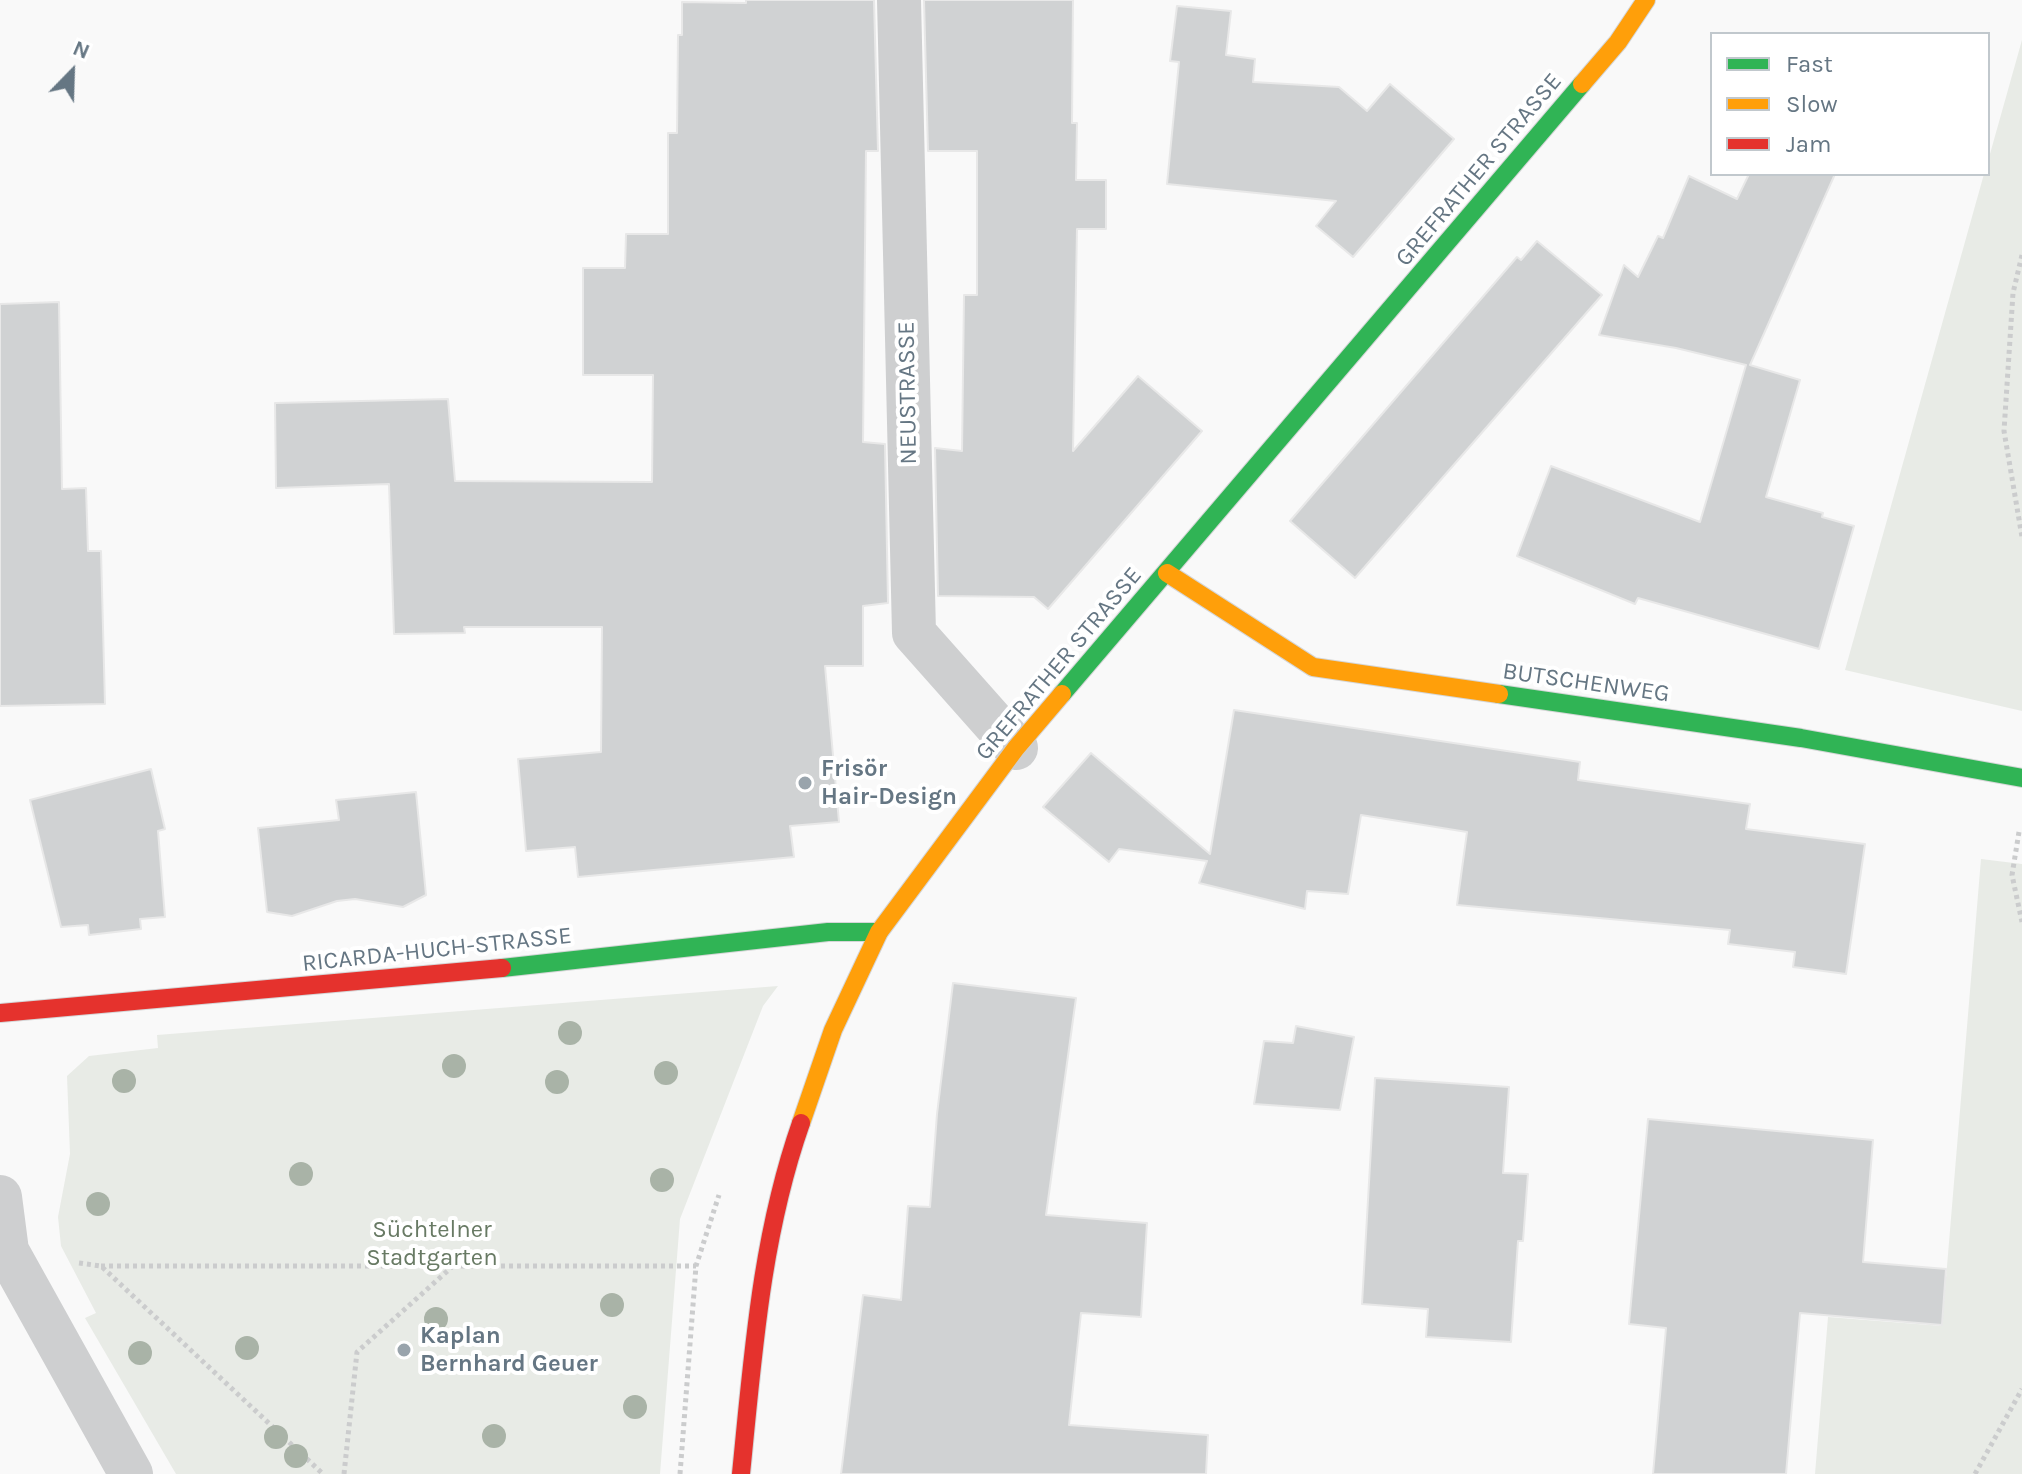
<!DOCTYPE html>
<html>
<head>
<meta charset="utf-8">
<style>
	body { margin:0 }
	#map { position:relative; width:2022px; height:1474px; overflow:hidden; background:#f9f9f9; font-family:Karla,sans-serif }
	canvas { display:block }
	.legend { position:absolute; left:1710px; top:32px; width:280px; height:144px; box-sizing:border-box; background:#fff; border:2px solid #c1c8cd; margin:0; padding:10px 14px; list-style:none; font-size:24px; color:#657683 }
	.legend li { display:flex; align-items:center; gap:16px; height:40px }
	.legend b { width:40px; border:2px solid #c1c8cd }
	.north { position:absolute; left:32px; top:32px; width:80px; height:80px; -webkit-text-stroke:6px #fff; paint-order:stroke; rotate:23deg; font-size:22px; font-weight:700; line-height:32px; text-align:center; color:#657683 }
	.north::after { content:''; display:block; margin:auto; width:28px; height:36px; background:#657683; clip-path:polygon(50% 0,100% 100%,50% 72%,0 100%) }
</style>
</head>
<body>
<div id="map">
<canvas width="2022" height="1474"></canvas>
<ul class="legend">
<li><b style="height:10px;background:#30b455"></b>Fast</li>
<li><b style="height:10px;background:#ff9f0a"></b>Slow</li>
<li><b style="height:10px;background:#e5322d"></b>Jam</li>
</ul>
<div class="north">N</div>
</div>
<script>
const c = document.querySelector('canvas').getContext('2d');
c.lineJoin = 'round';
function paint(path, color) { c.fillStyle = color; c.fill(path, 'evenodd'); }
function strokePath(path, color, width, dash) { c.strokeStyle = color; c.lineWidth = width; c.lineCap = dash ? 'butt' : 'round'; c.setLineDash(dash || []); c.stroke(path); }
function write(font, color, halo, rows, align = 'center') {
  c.font = font + ' Karla,sans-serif'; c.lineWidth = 8; c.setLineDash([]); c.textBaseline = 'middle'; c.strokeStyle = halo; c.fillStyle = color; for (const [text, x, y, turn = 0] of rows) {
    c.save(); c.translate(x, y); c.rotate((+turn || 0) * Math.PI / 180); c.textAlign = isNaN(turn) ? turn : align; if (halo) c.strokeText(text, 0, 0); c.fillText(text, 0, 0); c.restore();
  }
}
paint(new Path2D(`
	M 2022,40 L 2022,711 L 1845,670 L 1984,174 L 1988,174 L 1988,161 Z
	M 1981,859 L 2022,864 L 2022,1474 L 1815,1474 L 1828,1317 L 1942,1326 Z
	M 778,986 L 763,1006 L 680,1219 L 660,1474 L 176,1474 L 85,1318 L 96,1313 L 61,1246 L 58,1217 L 70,1154 L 67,1076 L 89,1056 L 158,1048 L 157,1035 Z`), '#e8ebe6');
const building = new Path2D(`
	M 746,0 L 874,0 L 878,151 L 866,151 L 863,442 L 885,444 L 888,603 L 863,606 L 863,666 L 825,666 L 839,822 L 790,826 L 794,857 L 578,877 L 575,847 L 526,851 L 518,759 L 601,752 L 602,627 L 464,627 L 465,633 L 394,634 L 389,484 L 276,488 L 275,403 L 448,399 L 455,481 L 652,482 L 653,375 L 583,375 L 583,268 L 625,268 L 626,234 L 668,234 L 668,133 L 677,133 L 678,35 L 682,35 L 682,2 L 746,3 Z
	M 924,0 L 1073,0 L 1072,123 L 1077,123 L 1076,180 L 1106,180 L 1106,229 L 1077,229 L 1073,451 L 1138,376 L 1202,431 L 1048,609 L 1034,597 L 938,596 L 935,448 L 962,451 L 964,295 L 977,295 L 977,151 L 928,151 Z
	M 1177,6 L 1231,11 L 1226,55 L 1255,59 L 1253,82 L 1339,87 L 1367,111 L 1390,84 L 1454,139 L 1353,257 L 1316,226 L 1336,201 L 1167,184 L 1179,62 L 1170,61 Z
	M 1749,174 L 1835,174 L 1750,365 L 1800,380 L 1766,497 L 1823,513 L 1822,517 L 1854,526 L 1819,649 L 1638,598 L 1635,604 L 1517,556 L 1551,466 L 1700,522 L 1746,365 L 1676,348 L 1599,335 L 1624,265 L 1638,277 L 1658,236 L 1663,238 L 1689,176 L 1737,199 Z
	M 1537,241 L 1602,295 L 1355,578 L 1290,521 L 1517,257 L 1521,260 Z
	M 59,302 L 62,489 L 86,488 L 88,551 L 101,551 L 105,704 L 0,706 L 0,304 Z
	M 1234,710 L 1580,762 L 1578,780 L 1750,804 L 1746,829 L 1865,844 L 1846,974 L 1793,967 L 1795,952 L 1728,944 L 1730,930 L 1457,905 L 1467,832 L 1361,815 L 1348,894 L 1307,891 L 1305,909 L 1199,883 L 1207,861 L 1119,849 L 1109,862 L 1043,807 L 1091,753 L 1210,854 Z
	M 151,769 L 165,829 L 158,831 L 165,917 L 140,919 L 141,929 L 89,935 L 88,925 L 61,927 L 30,800 Z
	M 416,792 L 426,895 L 403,907 L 355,899 L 337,901 L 292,916 L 267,912 L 258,828 L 339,820 L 336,800 Z
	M 953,983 L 1076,998 L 1046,1215 L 1147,1223 L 1141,1317 L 1081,1313 L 1069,1425 L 1208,1435 L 1206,1474 L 841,1474 L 863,1295 L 901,1300 L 908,1206 L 930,1207 L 937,1114 Z
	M 1296,1026 L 1354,1037 L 1340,1110 L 1254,1104 L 1264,1041 L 1293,1043 Z
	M 1375,1078 L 1509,1087 L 1503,1173 L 1528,1174 L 1523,1241 L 1518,1241 L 1511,1342 L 1426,1337 L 1428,1309 L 1362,1304 Z
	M 1648,1119 L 1873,1140 L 1863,1262 L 1946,1269 L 1942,1325 L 1800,1313 L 1786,1474 L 1653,1474 L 1666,1328 L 1629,1324 Z`);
paint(building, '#d0d2d3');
strokePath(building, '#e8e8e8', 2);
const fast = new Path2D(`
	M 1062,694 L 1582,84
	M 1499,694 L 1801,738 L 2022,778
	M 502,968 L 828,932 L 879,932`);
const slow = new Path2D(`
	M 1582,84 L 1618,42 L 1646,0
	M 1167,573 L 1313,667 L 1499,694
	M 801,1123 L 833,1030 L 879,932 L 1016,748 L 1062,694`);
const jam = new Path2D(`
	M 0,1013 L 502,968
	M 741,1474 C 753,1355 761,1237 801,1123`);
strokePath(fast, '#d5d6d7', 20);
strokePath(slow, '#d5d6d7', 20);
strokePath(jam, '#d5d6d7', 20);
strokePath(new Path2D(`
	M 2022,255 L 2013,293 L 2004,431 L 2022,537
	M 2019,832 L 2012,875 L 2022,922
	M 79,1263 L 101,1266 L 323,1474
	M 101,1266 L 696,1266
	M 344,1474 L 357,1352 L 453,1266
	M 680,1474 L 696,1266 L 719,1195
	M 1975,1474 L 2022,1389`), '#cbcccd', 5, [4, 4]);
strokePath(new Path2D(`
	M 899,0 L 914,633 L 1016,748
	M 0,1197 L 7,1251 L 131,1474`), '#cecfd0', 44);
strokePath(fast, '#30b455', 18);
strokePath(slow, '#ff9f0a', 18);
strokePath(jam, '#e5322d', 18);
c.fillStyle = '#a9b3a7';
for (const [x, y] of [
	[570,1033],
	[454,1066],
	[666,1073],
	[124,1081],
	[557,1082],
	[301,1174],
	[662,1180],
	[98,1204],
	[612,1305],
	[436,1319],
	[247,1348],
	[140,1353],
	[635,1407],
	[494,1436],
	[276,1437],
	[296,1456]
]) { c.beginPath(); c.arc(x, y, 12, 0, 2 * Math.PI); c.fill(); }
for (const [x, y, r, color] of [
	[805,783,8,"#99a4ac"],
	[404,1350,8,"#99a4ac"]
]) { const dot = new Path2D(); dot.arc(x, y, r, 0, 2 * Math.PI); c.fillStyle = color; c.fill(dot); strokePath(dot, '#fff', 3); }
write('24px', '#657683', '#fff', [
	["GREFRATHER STRASSE",1479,170,-50],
	["NEUSTRASSE",908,393,-91],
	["GREFRATHER STRASSE",1059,664,-50],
	["BUTSCHENWEG",1586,683,8],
	["RICARDA-HUCH-STRASSE",437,950,-6]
]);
write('bold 24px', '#657683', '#fff', [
	["Frisör",821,769],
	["Hair-Design",821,797],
	["Kaplan",420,1336],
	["Bernhard Geuer",420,1364]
], 'left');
write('24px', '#687a64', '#fff', [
	["Süchtelner",432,1230],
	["Stadtgarten",432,1258]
]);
</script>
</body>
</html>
